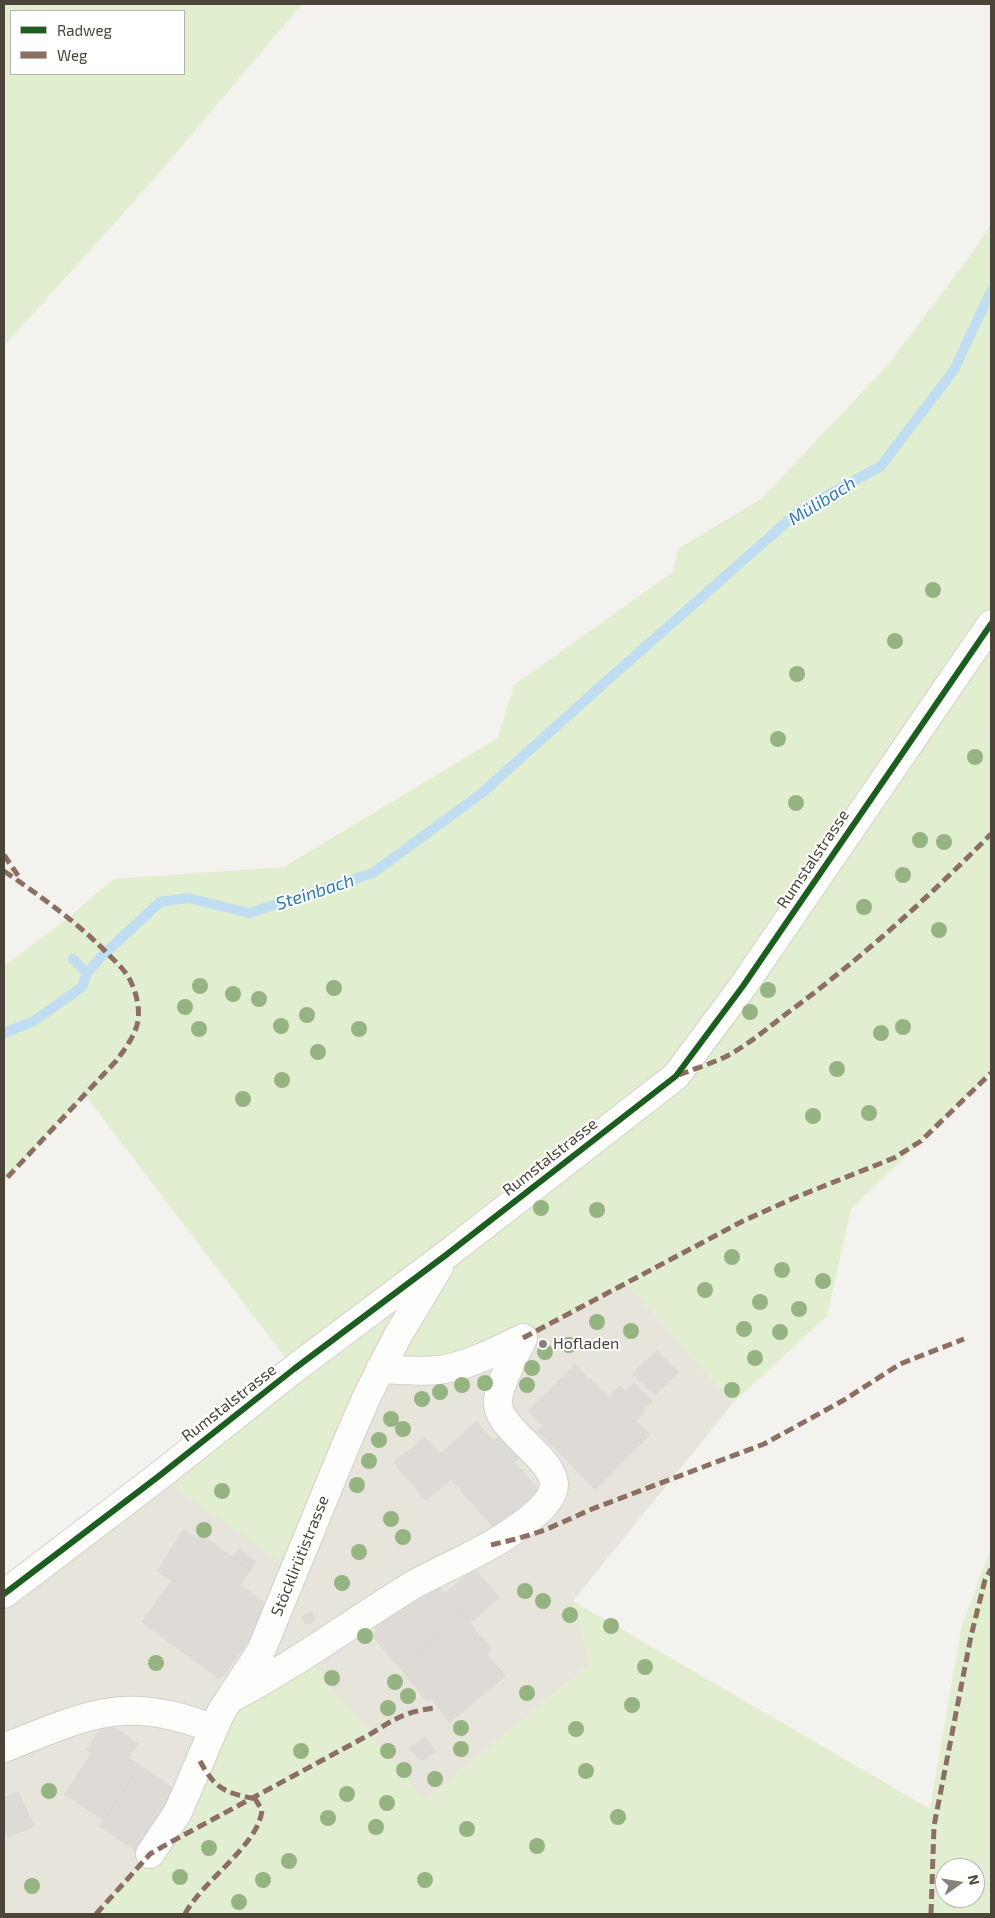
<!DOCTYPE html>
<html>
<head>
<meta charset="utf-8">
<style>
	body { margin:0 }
	#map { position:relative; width:995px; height:1918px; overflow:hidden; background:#f4f2ee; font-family:"Exo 2",sans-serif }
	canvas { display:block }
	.frame { position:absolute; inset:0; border:5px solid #4b4439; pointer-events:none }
	.legend { position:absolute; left:10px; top:10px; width:175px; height:65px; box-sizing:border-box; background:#fff; border:1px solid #b7b4b0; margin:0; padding:6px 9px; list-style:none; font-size:15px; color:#4b4439 }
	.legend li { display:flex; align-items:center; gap:10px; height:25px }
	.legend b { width:25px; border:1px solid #b7b4b0 }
	.north { position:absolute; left:935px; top:1858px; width:50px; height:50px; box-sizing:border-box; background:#fff; border:1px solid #b7b4b0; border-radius:50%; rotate:77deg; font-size:14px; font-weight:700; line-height:20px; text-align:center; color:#4b4439 }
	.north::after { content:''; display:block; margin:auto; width:18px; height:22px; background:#868178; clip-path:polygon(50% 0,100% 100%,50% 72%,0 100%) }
</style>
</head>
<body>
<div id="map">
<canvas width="995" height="1918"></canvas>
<div class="frame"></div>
<ul class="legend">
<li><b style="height:6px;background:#1b5e20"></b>Radweg</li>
<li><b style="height:6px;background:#8d6e63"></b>Weg</li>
</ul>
<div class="north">N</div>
</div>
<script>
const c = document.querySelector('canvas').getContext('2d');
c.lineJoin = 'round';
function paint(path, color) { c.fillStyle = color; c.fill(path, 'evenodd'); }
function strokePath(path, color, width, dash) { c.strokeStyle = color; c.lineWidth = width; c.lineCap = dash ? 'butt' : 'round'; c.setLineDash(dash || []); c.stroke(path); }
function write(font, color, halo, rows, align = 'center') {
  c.font = font + ' "Exo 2",sans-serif'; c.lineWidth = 4; c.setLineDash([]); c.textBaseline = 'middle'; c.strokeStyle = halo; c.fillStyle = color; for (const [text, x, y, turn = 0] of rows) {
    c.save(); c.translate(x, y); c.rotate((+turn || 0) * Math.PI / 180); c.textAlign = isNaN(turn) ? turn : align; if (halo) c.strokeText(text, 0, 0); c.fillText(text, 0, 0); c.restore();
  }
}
paint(new Path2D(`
	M 627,1283 L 733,1403 L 573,1601 L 590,1664 L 425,1800 L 150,1854 L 96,1914 L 4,1914 L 4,1594 L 159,1476 L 380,1369 L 535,1332 Z`), '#e7e4dc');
paint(new Path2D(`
	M 4,4 L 302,4 L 154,179 L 4,346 ZM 11,11 L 184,11 L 184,74 L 11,74 Z
	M 991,224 L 991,1073 L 851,1209 L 827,1316 L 733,1403 L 627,1283 L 535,1332 L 492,1353 L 380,1369 L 294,1571 L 159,1476 L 294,1369 L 85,1095 L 4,1181 L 4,966 L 68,918 L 113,879 L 284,867 L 498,738 L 514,685 L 673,572 L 678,549 L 761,499 L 887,366 L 973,252 Z
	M 991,1547 L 991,1914 L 96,1914 L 150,1854 L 213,1729 L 305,1656 L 425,1800 L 589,1665 L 573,1601 L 930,1809 L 961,1629 ZM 945,1868 L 975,1868 L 975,1898 L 945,1898 Z`), '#e1eecf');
strokePath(new Path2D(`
	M 73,959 L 87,973
	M 4,1033 L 34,1021 L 82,987 L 87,973 L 100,958 L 160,902 L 188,898 L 250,913 L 373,873 L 482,793 L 610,678 L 799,511 L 881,466 L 954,370 L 991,291`), '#c0ddf1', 10);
const building = new Path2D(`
	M 544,1338 L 549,1344 L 541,1350 L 536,1344 Z
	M 657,1351 L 678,1372 L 654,1395 L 633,1374 Z
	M 575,1365 L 589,1380 L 590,1378 L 609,1397 L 620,1386 L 625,1392 L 634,1383 L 652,1401 L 643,1409 L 645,1412 L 636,1421 L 650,1435 L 595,1489 L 538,1431 L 543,1426 L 528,1411 Z
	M 477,1422 L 493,1441 L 503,1433 L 525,1452 L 514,1462 L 542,1494 L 498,1532 L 451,1479 L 426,1500 L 394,1463 L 425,1437 L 440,1454 Z
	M 184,1530 L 197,1539 L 201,1535 L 250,1570 L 240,1585 L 267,1605 L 262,1622 L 220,1679 L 142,1622 L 172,1581 L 158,1571 Z
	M 239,1549 L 256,1562 L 250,1570 L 233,1558 Z
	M 475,1569 L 499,1598 L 470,1623 L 446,1593 Z
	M 436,1582 L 463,1615 L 400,1668 L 372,1635 L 378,1630 L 373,1626 L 405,1599 L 410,1605 Z
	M 311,1612 L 316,1619 L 307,1625 L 302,1617 Z
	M 463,1615 L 491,1649 L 486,1653 L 505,1676 L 450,1722 L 430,1698 L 427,1701 L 400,1668 Z
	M 106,1722 L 138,1744 L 128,1758 L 140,1766 L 104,1820 L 65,1794 L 92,1753 L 87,1750 Z
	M 425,1738 L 435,1751 L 420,1761 L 410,1748 Z
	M 140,1766 L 177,1791 L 136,1851 L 100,1826 Z
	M 18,1792 L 34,1826 L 8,1837 L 4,1827 L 4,1798 Z`);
paint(building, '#dedbd6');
strokePath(building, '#dcd9d4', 1);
const minor = new Path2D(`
	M 380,1369 C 399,1370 420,1372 439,1370 C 468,1366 496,1351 523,1338
	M 4,1594 L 159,1476 L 294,1369 L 446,1255 L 676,1076 L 743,986 L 991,624
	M 233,1697 C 297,1664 352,1622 413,1585 C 445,1567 480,1554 510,1533 C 525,1523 554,1503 554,1484 C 553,1458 500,1430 498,1405 C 496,1387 515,1356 523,1338
	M 4,1748 C 84,1716 126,1693 213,1729
	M 150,1854 L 178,1812 L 221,1712 L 261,1651 L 347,1442 L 367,1396 L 397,1337 L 439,1267`);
strokePath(minor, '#d2d0cb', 30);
strokePath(minor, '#fdfdfc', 28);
strokePath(new Path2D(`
	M 4,855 L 21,880
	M 4,871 C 40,896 77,922 108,954 C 116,962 125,970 130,980 C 136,992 140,1007 138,1021 C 135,1036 125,1049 116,1061 L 4,1181
	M 679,1075 C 694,1069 710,1064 725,1057 C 750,1044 771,1025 794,1008 C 864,956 930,896 991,834
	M 523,1338 L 743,1221 L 794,1198 L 894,1158 L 921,1141 L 991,1073
	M 491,1545 L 520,1538 L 545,1530 L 592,1509 L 764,1444 L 844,1400 L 900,1364 L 964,1339
	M 200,1761 C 214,1787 224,1793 252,1798
	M 96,1914 L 150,1854 L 169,1843 L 367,1736 C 393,1720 405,1711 436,1708
	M 185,1914 C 202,1881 259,1845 262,1810 L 254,1797
	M 931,1914 L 934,1826 L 971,1636 L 985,1580 L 991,1569`), '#8d6e63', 5, [10, 5]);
strokePath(new Path2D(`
	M 4,1594 L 159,1476 L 294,1369 L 446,1255 L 676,1076 L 743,986 L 991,624`), '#1b5e20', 6);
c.fillStyle = '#96b382';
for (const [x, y] of [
	[933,590],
	[895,641],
	[797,674],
	[778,739],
	[975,757],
	[796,803],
	[920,840],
	[944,842],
	[903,875],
	[864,907],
	[939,930],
	[200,986],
	[334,988],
	[768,990],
	[233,994],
	[259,999],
	[185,1007],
	[750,1012],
	[307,1015],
	[281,1026],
	[903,1027],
	[199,1029],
	[359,1029],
	[881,1033],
	[318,1052],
	[837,1069],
	[282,1080],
	[243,1099],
	[869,1113],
	[813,1116],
	[541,1208],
	[597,1210],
	[732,1257],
	[782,1270],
	[823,1281],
	[705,1290],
	[760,1302],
	[799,1309],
	[597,1322],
	[744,1329],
	[631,1331],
	[780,1332],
	[569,1345],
	[545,1352],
	[755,1358],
	[532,1368],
	[485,1383],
	[462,1385],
	[527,1385],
	[732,1390],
	[440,1392],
	[422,1399],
	[391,1419],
	[403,1429],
	[379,1440],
	[369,1461],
	[357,1485],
	[222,1491],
	[391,1519],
	[204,1530],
	[403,1537],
	[359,1552],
	[342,1583],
	[525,1591],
	[543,1601],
	[570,1615],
	[611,1626],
	[365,1636],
	[156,1663],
	[645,1667],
	[332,1678],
	[395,1682],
	[527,1693],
	[408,1696],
	[632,1705],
	[388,1708],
	[461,1728],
	[576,1729],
	[461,1749],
	[301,1751],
	[388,1751],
	[404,1770],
	[586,1771],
	[435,1779],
	[49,1791],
	[347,1794],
	[387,1803],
	[618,1817],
	[328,1818],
	[376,1827],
	[467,1829],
	[537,1846],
	[209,1848],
	[289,1861],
	[180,1877],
	[263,1880],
	[425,1880],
	[32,1886],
	[239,1902]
]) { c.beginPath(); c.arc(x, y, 8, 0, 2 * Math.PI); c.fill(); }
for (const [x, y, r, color] of [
	[543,1344,5,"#868178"]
]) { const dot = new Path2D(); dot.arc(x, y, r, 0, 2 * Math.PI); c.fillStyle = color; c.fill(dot); strokePath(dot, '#fff', 2); }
write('16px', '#4b4439', '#fff', [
	["Rumstalstrasse",813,859,-56],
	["Rumstalstrasse",550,1157,-38],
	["Rumstalstrasse",229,1403,-38],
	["Stöcklirütistrasse",300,1556,-68]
]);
write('16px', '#4b4439', '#fff', [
	["Hofladen",553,1344]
], 'left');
write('italic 18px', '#2e7ab2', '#fff', [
	["Mülibach",822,501,-32],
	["Steinbach",315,892,-18]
]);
</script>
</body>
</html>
